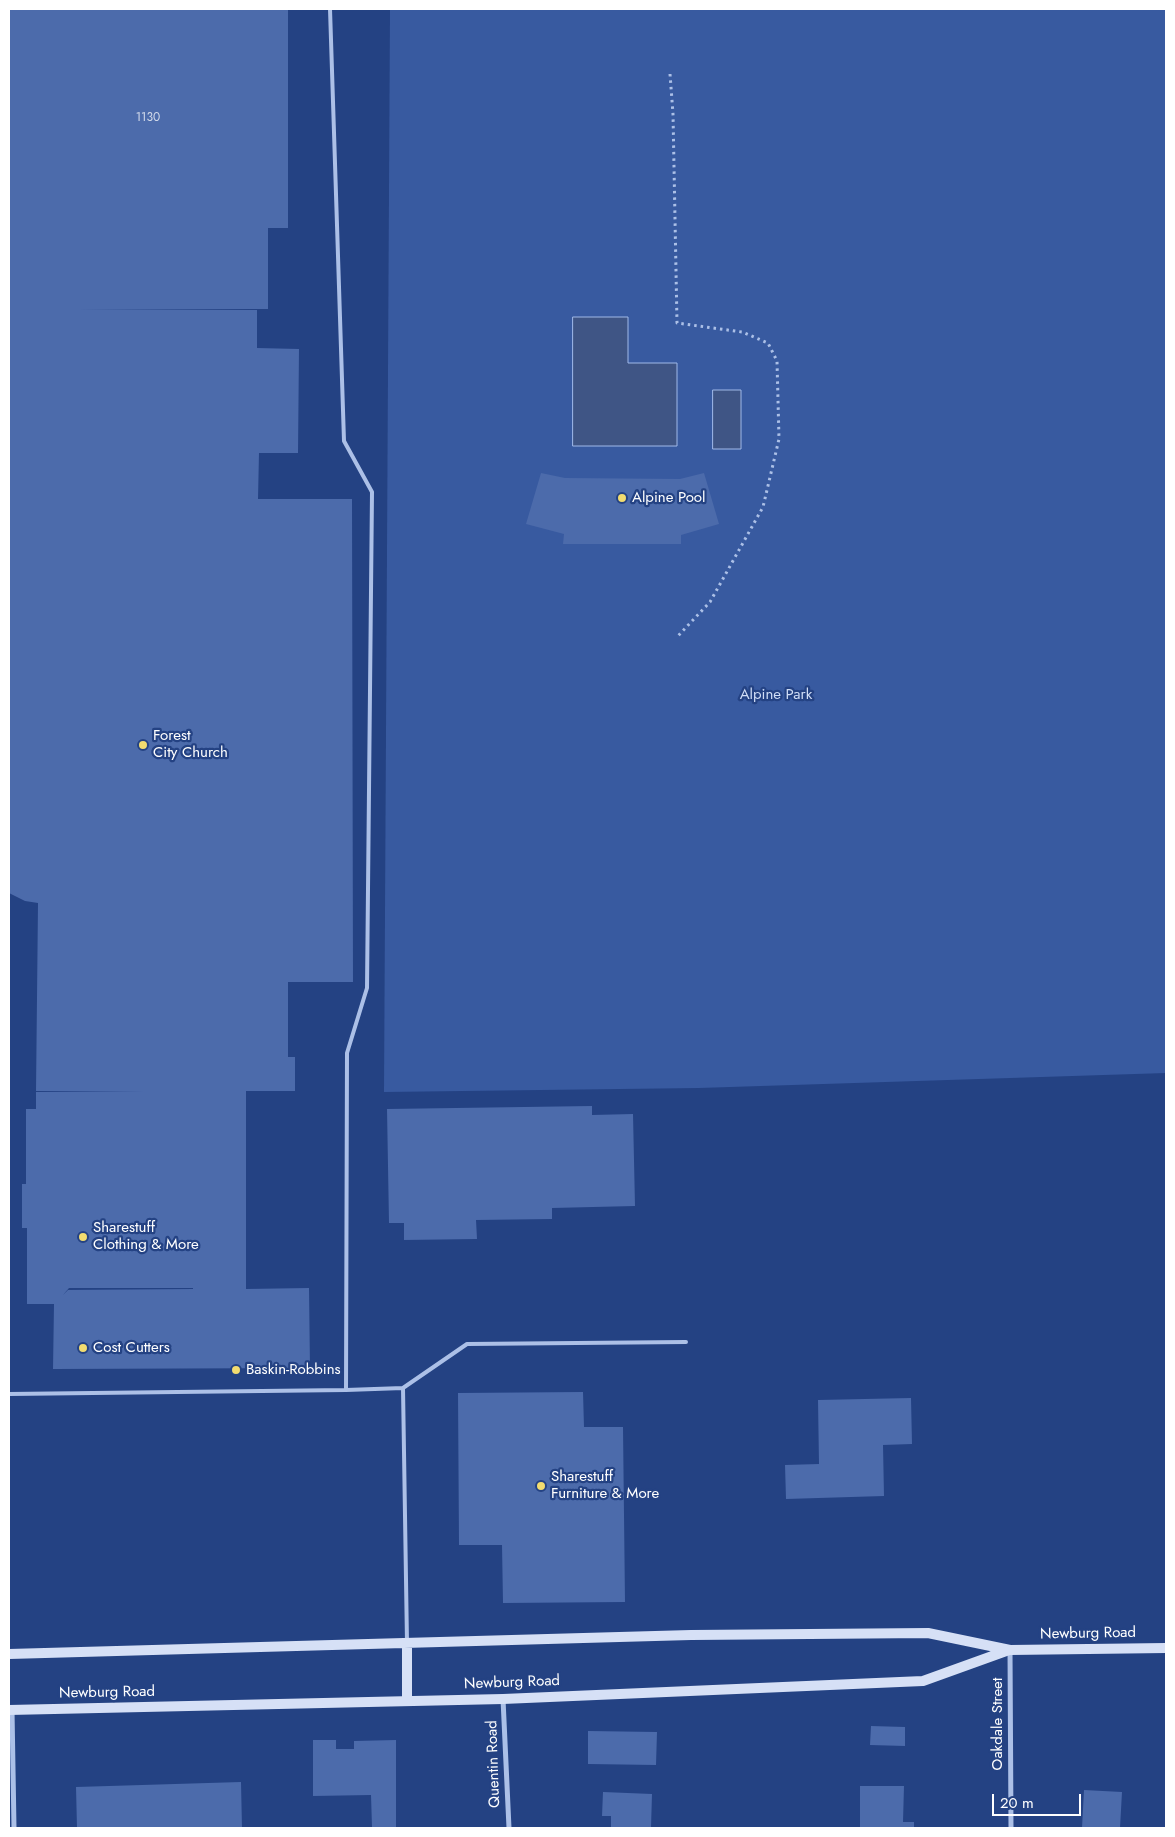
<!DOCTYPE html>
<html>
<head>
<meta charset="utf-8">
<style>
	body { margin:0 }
	#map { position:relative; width:1175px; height:1837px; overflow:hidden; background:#244283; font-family:Jost,sans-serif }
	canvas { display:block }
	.frame { position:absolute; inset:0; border:10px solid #fff; pointer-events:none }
	.scale { position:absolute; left:992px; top:1794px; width:89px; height:22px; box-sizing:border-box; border:2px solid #fff; border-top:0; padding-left:6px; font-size:15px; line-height:18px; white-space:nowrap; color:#fff; -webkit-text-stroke:4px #244283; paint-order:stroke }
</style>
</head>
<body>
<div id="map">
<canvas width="1175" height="1837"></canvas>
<div class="frame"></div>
<div class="scale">20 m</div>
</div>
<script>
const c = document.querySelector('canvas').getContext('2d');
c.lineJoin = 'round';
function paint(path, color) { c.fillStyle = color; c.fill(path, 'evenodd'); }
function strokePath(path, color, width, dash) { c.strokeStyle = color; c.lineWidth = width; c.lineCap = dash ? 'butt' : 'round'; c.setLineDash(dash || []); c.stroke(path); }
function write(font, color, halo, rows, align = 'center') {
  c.font = font + ' Jost,sans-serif'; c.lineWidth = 4.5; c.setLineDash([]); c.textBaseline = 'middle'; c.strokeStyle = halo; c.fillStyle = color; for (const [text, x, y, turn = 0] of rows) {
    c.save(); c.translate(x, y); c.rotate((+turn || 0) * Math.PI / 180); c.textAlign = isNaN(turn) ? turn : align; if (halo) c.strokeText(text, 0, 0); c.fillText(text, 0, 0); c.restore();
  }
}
paint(new Path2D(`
	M 390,9 L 1166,9 L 1166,1073 L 699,1088 L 384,1092 Z`), '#385aa0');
const water = new Path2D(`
	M 573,317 L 628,317 L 628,363 L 677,363 L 677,446 L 573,446 Z
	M 713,390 L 741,390 L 741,449 L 713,449 Z`);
paint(water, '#3f5585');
strokePath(water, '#a0b9e8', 1);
paint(new Path2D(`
	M 9,9 L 288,9 L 288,228 L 268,228 L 268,309 L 80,309 L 257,310 L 257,348 L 299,349 L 298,453 L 259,453 L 258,499 L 352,499 L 353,982 L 288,982 L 288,1057 L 295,1057 L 295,1091 L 246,1091 L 246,1289 L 309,1288 L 310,1368 L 53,1369 L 54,1304 L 27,1304 L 27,1228 L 22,1228 L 22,1184 L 26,1184 L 26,1109 L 36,1109 L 36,1092 L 143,1091 L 36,1091 L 38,903 L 25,901 L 9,893 ZM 69,1288 L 193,1288 L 193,1289 L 68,1290 L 63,1295 Z
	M 541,473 L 565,478 L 680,479 L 704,473 L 719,524 L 681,535 L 681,544 L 563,544 L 564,534 L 526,524 Z
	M 592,1106 L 592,1115 L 633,1114 L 635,1206 L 552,1208 L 552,1219 L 476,1220 L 477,1239 L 404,1240 L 404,1223 L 389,1223 L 387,1109 Z
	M 583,1392 L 584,1427 L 623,1427 L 625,1602 L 503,1603 L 502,1545 L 459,1545 L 458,1393 Z
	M 911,1398 L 912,1444 L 883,1445 L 884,1496 L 786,1499 L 785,1465 L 819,1464 L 818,1400 Z
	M 871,1726 L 905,1727 L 905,1746 L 870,1745 Z
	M 588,1731 L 657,1732 L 656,1765 L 588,1764 Z
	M 313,1740 L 336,1740 L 336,1749 L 354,1749 L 354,1741 L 396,1740 L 396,1827 L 372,1827 L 371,1795 L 313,1796 Z
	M 241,1782 L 242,1828 L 77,1828 L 76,1787 Z
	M 860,1786 L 904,1786 L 903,1822 L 914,1822 L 914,1828 L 860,1828 Z
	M 1084,1790 L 1122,1792 L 1120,1828 L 1082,1828 Z
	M 603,1792 L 652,1794 L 651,1828 L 611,1828 L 611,1816 L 602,1816 Z`), '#4c6bab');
strokePath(new Path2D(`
	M 670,74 L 673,114 L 677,323 L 742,332 L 768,343 L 777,361 L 779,439 L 763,507 L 710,602 L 677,637`), '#acc0e7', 3, [2.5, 4]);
strokePath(new Path2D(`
	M 403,1388 L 407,1643
	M 346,1390 L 403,1388 L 467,1344 L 686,1342
	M 9,1394 L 346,1390 L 347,1053 L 367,988 L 372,492 L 344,441 L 330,9`), '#acc0e7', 4);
strokePath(new Path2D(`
	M 1010,1650 L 1011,1828
	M 503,1699 L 509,1828
	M 12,1710 L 14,1828`), '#acc0e7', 5);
strokePath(new Path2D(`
	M 407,1643 L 407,1700
	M 9,1654 L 691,1635 L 928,1633 L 1010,1650 L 1166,1648
	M 9,1710 L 503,1699 L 923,1681 L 1009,1650`), '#d6e0f6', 10);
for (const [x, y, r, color] of [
	[622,498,5,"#f2dc70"],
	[143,745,5,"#f2dc70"],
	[83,1237,5,"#f2dc70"],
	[83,1348,5,"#f2dc70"],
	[236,1370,5,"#f2dc70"],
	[541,1486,5,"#f2dc70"]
]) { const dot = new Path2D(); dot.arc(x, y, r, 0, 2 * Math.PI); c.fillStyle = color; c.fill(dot); strokePath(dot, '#244283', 2); }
write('12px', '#d2daea', null, [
	["1130",148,118]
]);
write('15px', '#fff', '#244283', [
	["Alpine Pool",632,498],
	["Forest",153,736],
	["City Church",153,753],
	["Sharestuff",93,1228],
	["Clothing & More",93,1245],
	["Cost Cutters",93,1348],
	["Baskin-Robbins",246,1370],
	["Sharestuff",551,1477],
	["Furniture & More",551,1494]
], 'left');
write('15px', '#d0ddf6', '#244283', [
	["Alpine Park",776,695]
]);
write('15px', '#fff', '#244283', [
	["Newburg Road",1088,1634,-1],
	["Newburg Road",512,1683,-2],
	["Newburg Road",107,1693,-1],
	["Oakdale Street",998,1724,-90],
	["Quentin Road",494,1764,-92]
]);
</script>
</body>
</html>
